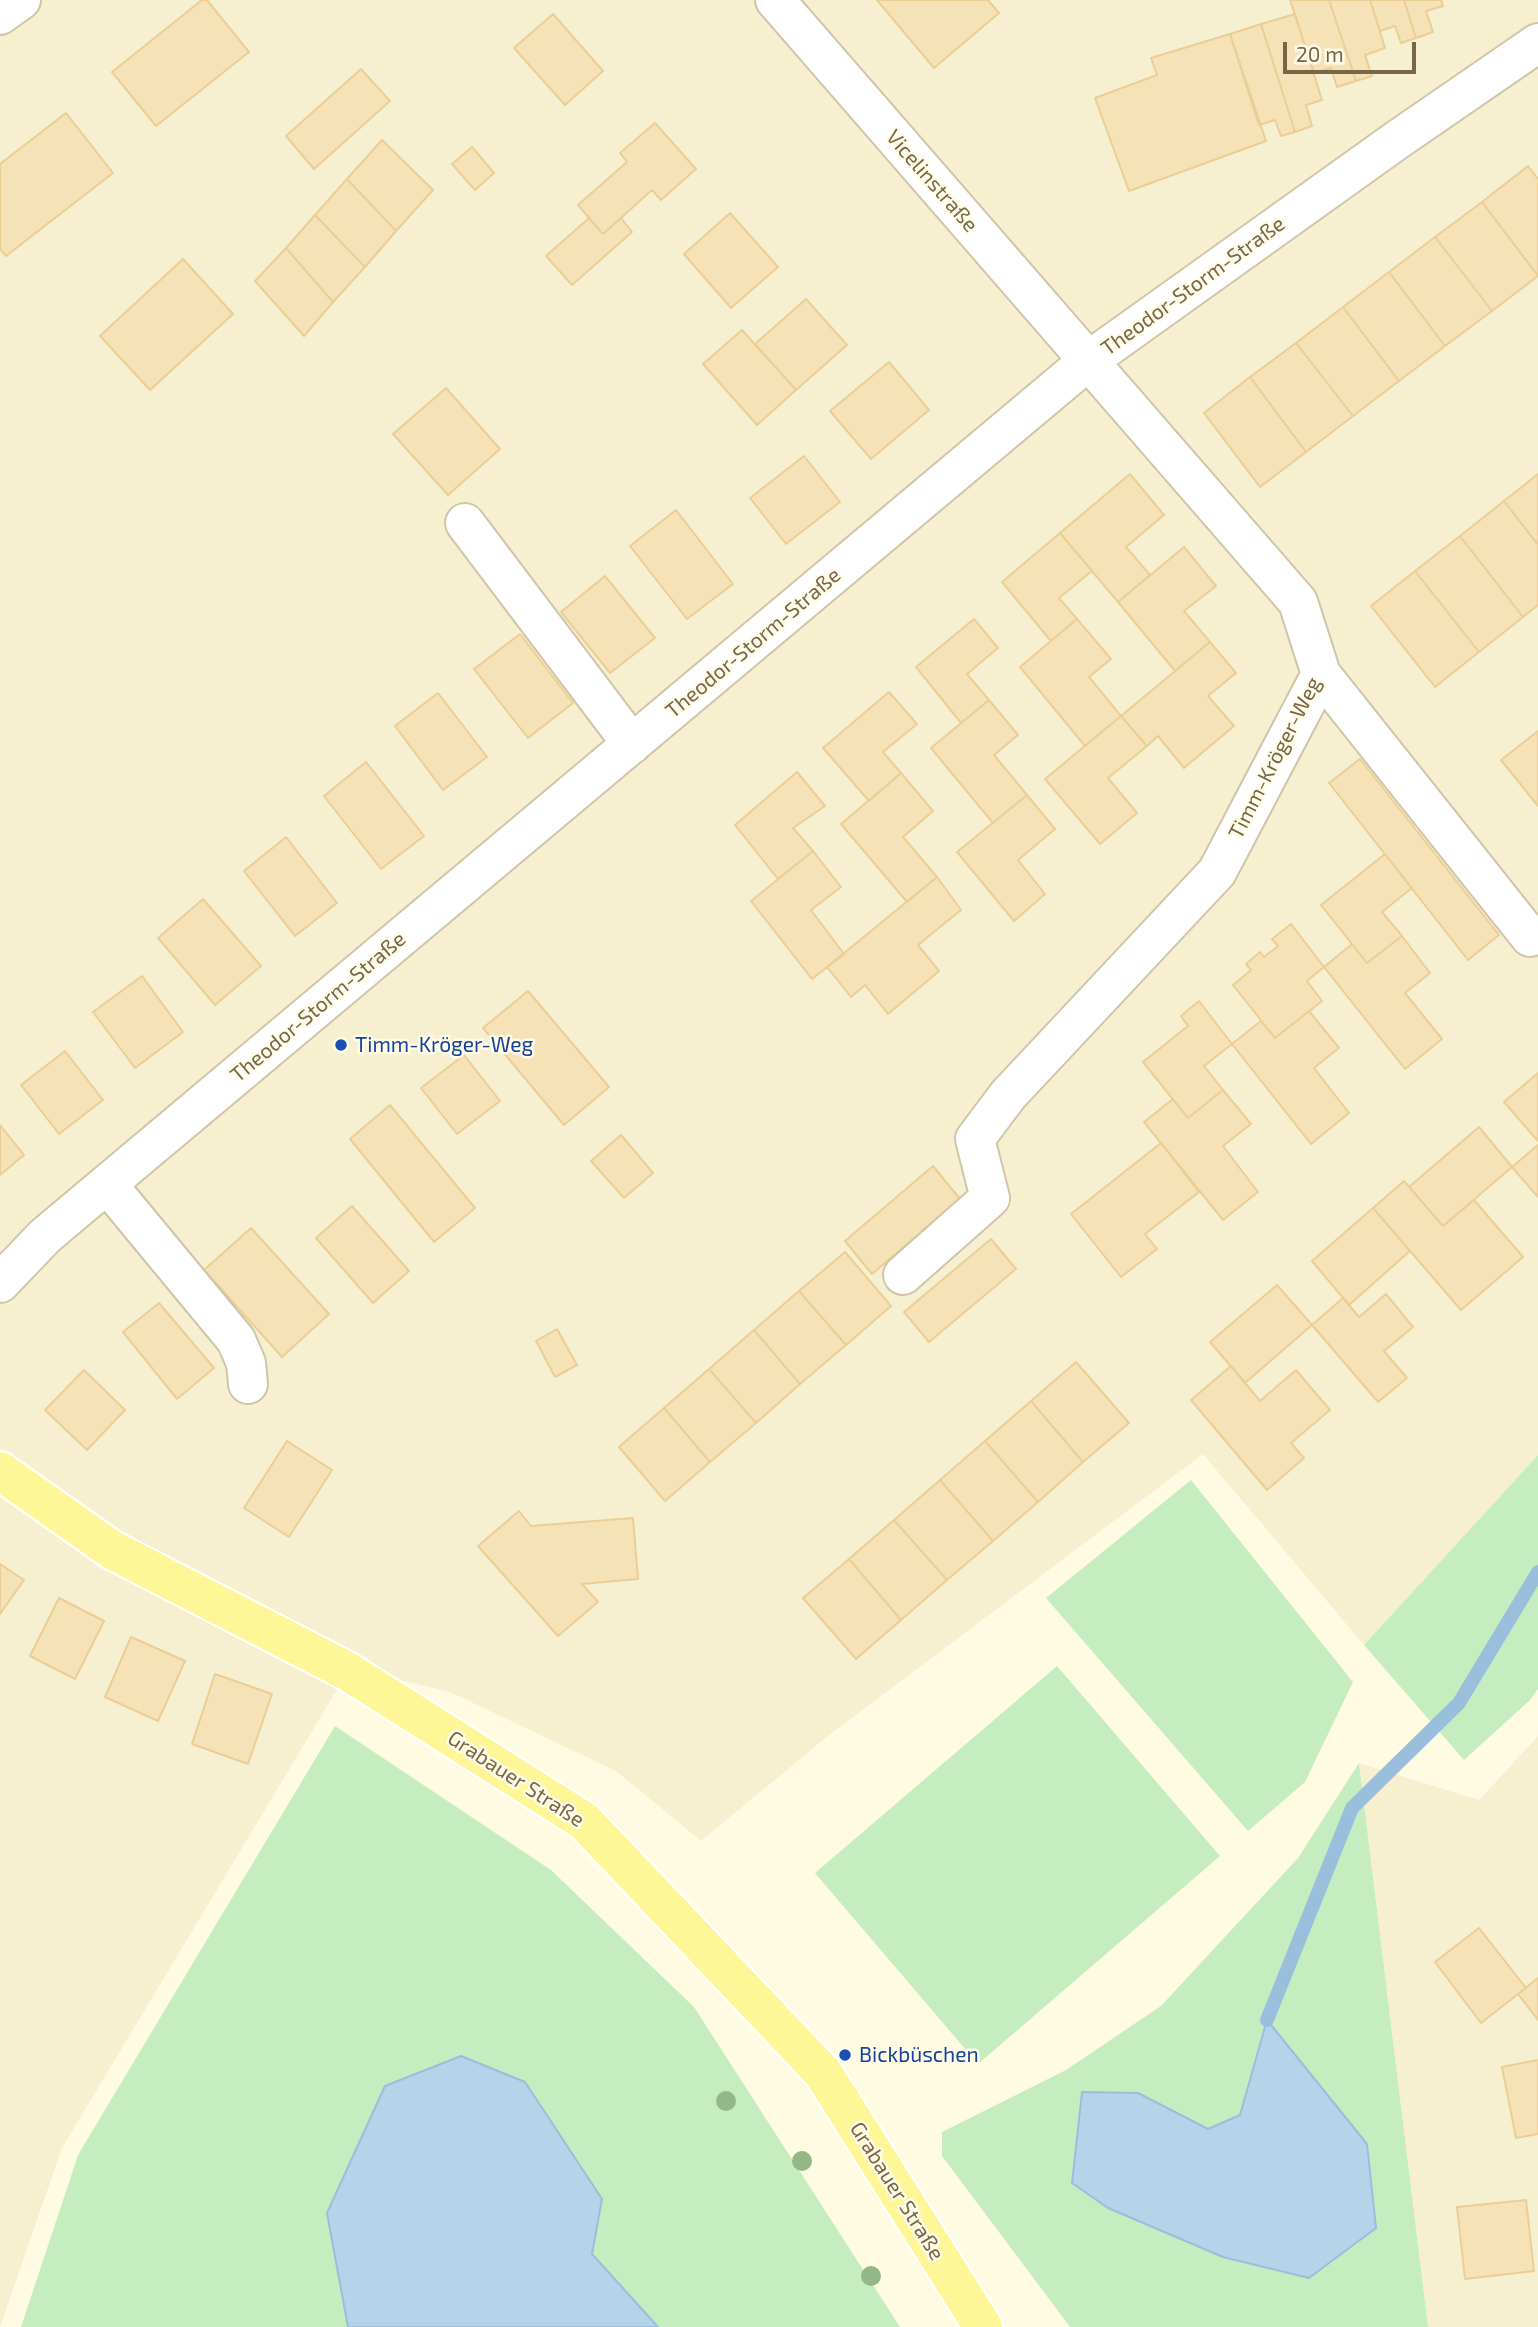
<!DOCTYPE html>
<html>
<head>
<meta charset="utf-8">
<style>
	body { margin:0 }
	#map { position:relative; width:1538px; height:2327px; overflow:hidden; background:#fefbe2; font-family:"Exo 2",sans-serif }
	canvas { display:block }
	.scale { position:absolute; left:1283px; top:42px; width:133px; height:32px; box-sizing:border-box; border:4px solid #786646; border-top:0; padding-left:9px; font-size:21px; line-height:24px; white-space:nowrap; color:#786646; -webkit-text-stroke:5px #fffdea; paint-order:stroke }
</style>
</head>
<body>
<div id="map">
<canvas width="1538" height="2327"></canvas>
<div class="scale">20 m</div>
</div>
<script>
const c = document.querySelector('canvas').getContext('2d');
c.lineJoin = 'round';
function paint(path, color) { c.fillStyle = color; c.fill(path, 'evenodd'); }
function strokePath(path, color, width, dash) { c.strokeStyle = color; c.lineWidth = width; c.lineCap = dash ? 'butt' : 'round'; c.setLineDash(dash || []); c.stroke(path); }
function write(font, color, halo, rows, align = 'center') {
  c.font = font + ' "Exo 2",sans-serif'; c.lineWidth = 5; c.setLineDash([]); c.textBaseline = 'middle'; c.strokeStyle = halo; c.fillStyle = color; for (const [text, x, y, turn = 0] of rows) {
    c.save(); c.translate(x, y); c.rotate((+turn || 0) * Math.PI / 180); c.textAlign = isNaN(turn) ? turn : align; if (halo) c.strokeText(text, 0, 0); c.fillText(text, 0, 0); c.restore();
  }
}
paint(new Path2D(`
	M 0,0 L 1538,0 L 1538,1455 L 1364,1645 L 1203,1454 L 829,1735 L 701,1841 L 616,1771 L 450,1692 L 350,1668 L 62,2148 L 0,2327 Z
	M 1538,1736 L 1538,2327 L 1428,2327 L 1359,1763 L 1479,1800 Z`), '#f6f0d0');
paint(new Path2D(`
	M 1538,1455 L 1538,1689 L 1529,1701 L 1464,1760 L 1364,1645 Z
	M 1191,1480 L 1353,1682 L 1305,1782 L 1248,1831 L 1046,1598 Z
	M 1057,1666 L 1220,1856 L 978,2064 L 815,1873 Z
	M 335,1726 L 551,1870 L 694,2007 L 900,2327 L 658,2327 L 592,2254 L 602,2199 L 525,2082 L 461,2056 L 385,2086 L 327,2212 L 348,2327 L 21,2327 L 78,2155 Z
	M 1359,1763 L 1428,2327 L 1070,2327 L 942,2156 L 942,2132 L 1066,2070 L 1161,2006 L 1298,1858 ZM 1267,2021 L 1223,2257 L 1138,2093 L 1208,2129 L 1240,2115 Z`), '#c5edbf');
const water = new Path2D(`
	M 1267,2020 L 1367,2144 L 1376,2228 L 1309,2278 L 1223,2257 L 1108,2208 L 1072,2183 L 1082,2092 L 1138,2093 L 1208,2129 L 1240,2115 Z
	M 461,2056 L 525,2082 L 602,2199 L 592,2254 L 658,2327 L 348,2327 L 327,2213 L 385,2086 Z`);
paint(water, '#b5d3e9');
strokePath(water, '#9abfdc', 2);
strokePath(new Path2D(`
	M 1267,2020 L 1352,1808 L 1459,1703 L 1538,1572`), '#9abfdc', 14);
const building = new Path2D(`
	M 202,0 L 207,0 L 249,52 L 156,126 L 112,72 Z
	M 877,0 L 988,0 L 999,13 L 934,68 Z
	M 1290,0 L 1329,0 L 1356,81 L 1337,87 L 1331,68 L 1314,73 Z
	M 1329,0 L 1370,0 L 1385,48 L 1365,55 L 1372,76 L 1356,81 Z
	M 1370,0 L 1404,0 L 1416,38 L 1401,43 L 1395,26 L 1380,31 Z
	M 1404,0 L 1441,0 L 1443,6 L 1426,11 L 1433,32 L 1416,38 Z
	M 553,14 L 603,71 L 565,105 L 514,48 Z
	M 1295,14 L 1322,100 L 1306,105 L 1312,126 L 1295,132 L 1261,24 Z
	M 1261,24 L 1295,132 L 1281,136 L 1275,120 L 1259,125 L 1230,34 Z
	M 1230,34 L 1266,141 L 1129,191 L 1095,98 L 1157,75 L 1151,58 Z
	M 361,69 L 390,101 L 314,169 L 286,136 Z
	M 66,113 L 113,173 L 6,256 L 0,249 L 0,164 Z
	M 655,123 L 696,169 L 661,200 L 652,190 L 603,234 L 578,205 L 627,162 L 620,153 Z
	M 382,140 L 433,190 L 396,231 L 347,179 Z
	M 472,147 L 494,173 L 475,190 L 452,164 Z
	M 1528,166 L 1538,179 L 1538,276 L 1482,202 Z
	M 347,179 L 396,231 L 365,267 L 315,215 Z
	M 1482,202 L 1538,276 L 1492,311 L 1435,237 Z
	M 730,213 L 778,267 L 731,308 L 684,254 Z
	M 315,215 L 365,267 L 333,302 L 286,248 Z
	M 589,218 L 603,234 L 621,218 L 632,232 L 572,285 L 546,256 Z
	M 1435,237 L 1492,311 L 1445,346 L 1389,272 Z
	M 286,248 L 333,302 L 304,336 L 255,281 Z
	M 183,259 L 233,314 L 150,390 L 100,336 Z
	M 1389,272 L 1445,346 L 1399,381 L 1343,307 Z
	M 806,299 L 847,345 L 796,390 L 755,344 Z
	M 1343,307 L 1399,381 L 1353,416 L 1296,343 Z
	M 742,330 L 796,390 L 757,425 L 703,364 Z
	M 1296,343 L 1353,416 L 1306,452 L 1250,377 Z
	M 889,362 L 929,410 L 871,459 L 830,411 Z
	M 1250,377 L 1306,452 L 1260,487 L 1204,413 Z
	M 446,388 L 500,449 L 448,495 L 393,434 Z
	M 804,456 L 840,502 L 786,544 L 750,498 Z
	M 1130,474 L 1164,515 L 1126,547 L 1150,575 L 1118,602 L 1060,533 Z
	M 1538,474 L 1538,545 L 1504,501 Z
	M 1504,501 L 1538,545 L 1538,605 L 1523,617 L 1460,536 Z
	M 676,510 L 733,584 L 687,619 L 630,546 Z
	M 1060,533 L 1092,571 L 1059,598 L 1077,619 L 1051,641 L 1002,582 Z
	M 1460,536 L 1523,617 L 1479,652 L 1415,571 Z
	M 1184,547 L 1216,586 L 1184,611 L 1210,642 L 1175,671 L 1118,602 Z
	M 1415,571 L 1479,652 L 1435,687 L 1371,606 Z
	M 605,576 L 655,638 L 610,673 L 561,612 Z
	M 974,619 L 998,648 L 967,674 L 989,700 L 961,723 L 916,667 Z
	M 1077,619 L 1111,659 L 1089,677 L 1121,716 L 1085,746 L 1020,667 Z
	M 520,634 L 573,703 L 528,738 L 474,669 Z
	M 1210,642 L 1236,673 L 1208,696 L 1234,726 L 1184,768 L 1158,736 L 1147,746 L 1121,716 Z
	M 889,692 L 917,724 L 883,752 L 901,773 L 869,801 L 823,748 Z
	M 438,693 L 487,757 L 443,790 L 395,726 Z
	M 989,700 L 1018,735 L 994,755 L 1027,795 L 993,823 L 931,748 Z
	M 1121,716 L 1147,746 L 1108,778 L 1137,813 L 1100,844 L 1045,779 Z
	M 1538,731 L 1538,806 L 1501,760 Z
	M 1360,759 L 1499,935 L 1468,960 L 1329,783 Z
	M 366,762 L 424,836 L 381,869 L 324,796 Z
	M 797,772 L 825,806 L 793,828 L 813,851 L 778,879 L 735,825 Z
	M 901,773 L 933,811 L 903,837 L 937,877 L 907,902 L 841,824 Z
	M 1027,795 L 1055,829 L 1018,860 L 1045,894 L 1014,921 L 957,852 Z
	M 286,837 L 337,903 L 295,936 L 244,871 Z
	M 813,851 L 841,887 L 811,910 L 844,954 L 812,979 L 751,901 Z
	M 1385,854 L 1412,888 L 1382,912 L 1402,936 L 1367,963 L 1321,905 Z
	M 937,877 L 961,910 L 918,945 L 939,971 L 888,1014 L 865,985 L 851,997 L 827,967 Z
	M 203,899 L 261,966 L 215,1005 L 158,938 Z
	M 1291,924 L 1324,967 L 1307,981 L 1322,1001 L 1275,1038 L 1233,985 L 1251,970 L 1246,964 L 1260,952 L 1264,957 L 1278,946 L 1272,939 Z
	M 1402,936 L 1430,973 L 1405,993 L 1442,1039 L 1405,1069 L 1324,967 L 1352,944 L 1367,963 Z
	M 142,976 L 183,1032 L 135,1068 L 93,1012 Z
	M 528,991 L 609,1087 L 564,1125 L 483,1028 Z
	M 1199,1001 L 1232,1044 L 1204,1066 L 1223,1090 L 1188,1118 L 1143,1062 L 1188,1026 L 1181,1016 Z
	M 1309,1011 L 1339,1048 L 1314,1068 L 1349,1113 L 1311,1144 L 1232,1044 L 1261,1021 L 1275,1038 Z
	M 65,1051 L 103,1100 L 59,1134 L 21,1085 Z
	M 464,1055 L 500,1101 L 457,1134 L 421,1088 Z
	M 1538,1073 L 1538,1141 L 1504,1102 Z
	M 1223,1090 L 1251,1124 L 1223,1146 L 1258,1192 L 1223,1220 L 1144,1122 L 1173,1099 L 1188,1118 Z
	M 390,1105 L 475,1208 L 434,1242 L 350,1139 Z
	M 0,1125 L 24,1155 L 0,1175 Z
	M 1479,1127 L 1512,1167 L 1443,1226 L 1409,1187 Z
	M 621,1135 L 653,1173 L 624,1198 L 591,1161 Z
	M 1161,1143 L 1199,1192 L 1145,1234 L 1157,1249 L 1121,1277 L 1071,1214 Z
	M 1538,1145 L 1538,1197 L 1512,1167 Z
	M 933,1166 L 960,1199 L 872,1274 L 845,1241 Z
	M 1404,1181 L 1443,1226 L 1474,1200 L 1523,1257 L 1461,1310 L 1373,1208 Z
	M 352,1206 L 409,1271 L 373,1303 L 316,1238 Z
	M 1373,1208 L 1410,1251 L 1349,1305 L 1312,1261 Z
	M 251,1228 L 329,1314 L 282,1357 L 204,1270 Z
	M 991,1239 L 1016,1269 L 929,1342 L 904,1312 Z
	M 845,1252 L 891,1306 L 846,1345 L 799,1291 Z
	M 1277,1285 L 1312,1325 L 1245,1383 L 1210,1342 Z
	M 799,1291 L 846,1345 L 800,1384 L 754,1330 Z
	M 1386,1294 L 1413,1327 L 1384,1351 L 1407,1378 L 1378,1402 L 1312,1325 L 1343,1298 L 1359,1317 Z
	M 159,1303 L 214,1368 L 177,1399 L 123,1332 Z
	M 557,1329 L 577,1365 L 555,1377 L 536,1341 Z
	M 754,1330 L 800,1384 L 756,1423 L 709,1369 Z
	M 1076,1362 L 1129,1423 L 1083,1462 L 1031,1401 Z
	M 1231,1366 L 1260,1401 L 1296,1370 L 1330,1410 L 1291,1443 L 1304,1458 L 1267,1490 L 1191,1400 Z
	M 709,1369 L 756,1423 L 710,1462 L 664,1408 Z
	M 84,1370 L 125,1410 L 87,1450 L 45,1410 Z
	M 1031,1401 L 1083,1462 L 1038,1502 L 985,1441 Z
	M 664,1408 L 710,1462 L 665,1501 L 619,1447 Z
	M 287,1441 L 332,1470 L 289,1537 L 244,1508 Z
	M 985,1441 L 1038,1502 L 993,1541 L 940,1480 Z
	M 940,1480 L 993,1541 L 947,1580 L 894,1520 Z
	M 519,1511 L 531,1526 L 633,1518 L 638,1579 L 582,1584 L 598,1602 L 558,1636 L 478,1546 Z
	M 894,1520 L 947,1580 L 901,1620 L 849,1559 Z
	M 849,1559 L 901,1620 L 856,1659 L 803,1598 Z
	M 0,1564 L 24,1580 L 0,1614 Z
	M 59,1598 L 104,1621 L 75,1679 L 30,1656 Z
	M 131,1637 L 185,1661 L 158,1721 L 105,1697 Z
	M 215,1674 L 272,1694 L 248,1764 L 192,1744 Z
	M 1479,1928 L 1526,1988 L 1481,2023 L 1435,1962 Z
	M 1538,1978 L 1538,2020 L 1518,1994 Z
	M 1538,2060 L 1538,2134 L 1516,2138 L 1502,2067 Z
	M 1526,2200 L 1534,2271 L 1465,2279 L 1457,2207 Z`);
paint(building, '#f6e2b7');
strokePath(building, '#eace96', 2);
const minor = new Path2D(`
	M 775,0 L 1298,602 L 1321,674 L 1217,872 L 1008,1095 L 975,1139 L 990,1198 L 903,1275
	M 0,15 L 21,0
	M 465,523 L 632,744
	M 1321,674 L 1530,937
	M 107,1184 L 236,1340 L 246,1363 L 248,1384
	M 0,1283 L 45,1236 L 1088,361 L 1397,140 L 1538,43`);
const major = new Path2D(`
	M 0,1471 L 112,1550 L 347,1671 L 584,1821 L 823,2073 L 983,2327`);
strokePath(minor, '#d0c5a8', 42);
strokePath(major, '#fff', 42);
strokePath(minor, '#fff', 38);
strokePath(major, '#fff698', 38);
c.fillStyle = '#94b787';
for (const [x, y] of [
	[726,2101],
	[802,2161],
	[871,2276]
]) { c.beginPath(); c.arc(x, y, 10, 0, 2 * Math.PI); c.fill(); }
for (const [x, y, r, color] of [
	[341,1045,7,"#1a4fb4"],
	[845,2055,7,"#1a4fb4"]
]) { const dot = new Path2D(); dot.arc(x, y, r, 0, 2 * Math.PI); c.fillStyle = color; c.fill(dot); strokePath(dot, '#fffdea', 2.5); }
write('21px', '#786646', '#fffdea', [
	["Vicelinstraße",932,181,49],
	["Theodor-Storm-Straße",1193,286,-36],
	["Theodor-Storm-Straße",753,643,-40],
	["Timm-Kröger-Weg",1275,758,-63],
	["Theodor-Storm-Straße",318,1007,-40],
	["Grabauer Straße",516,1779,33],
	["Grabauer Straße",897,2191,58]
]);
write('21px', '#164399', '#fffdea', [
	["Timm-Kröger-Weg",355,1045],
	["Bickbüschen",859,2055]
], 'left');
</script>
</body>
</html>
